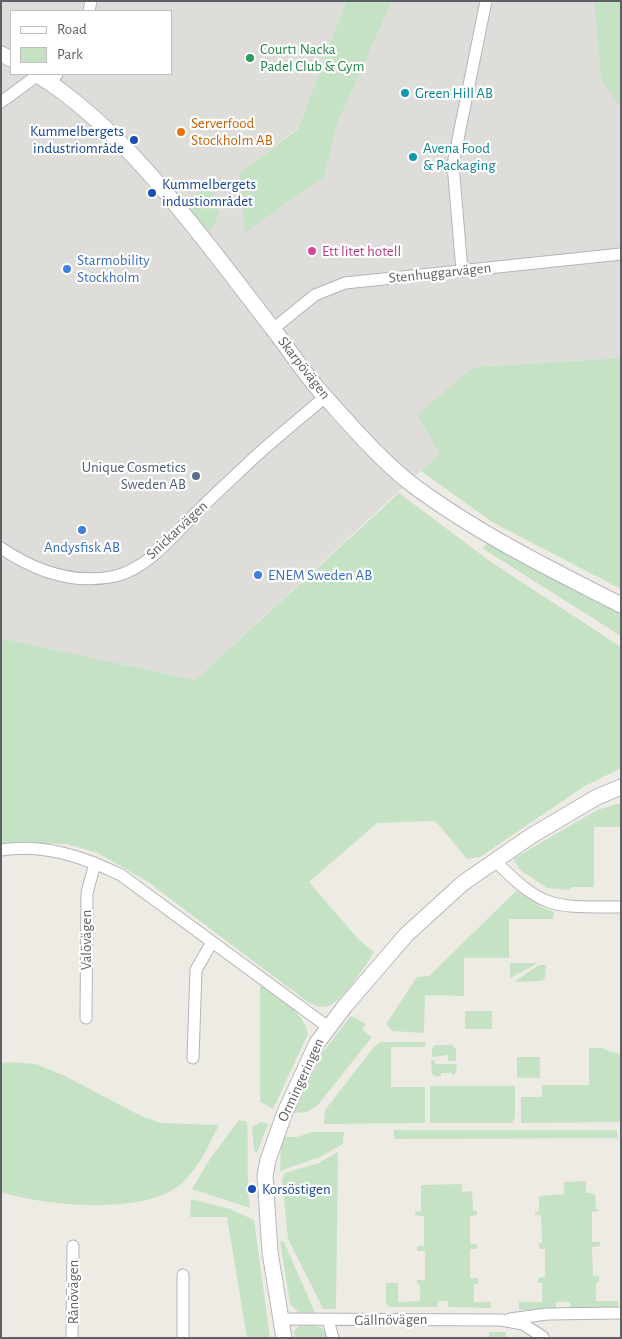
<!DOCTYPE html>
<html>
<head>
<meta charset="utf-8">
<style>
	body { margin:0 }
	#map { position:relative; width:622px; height:1339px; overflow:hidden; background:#eeebe5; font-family:"Alegreya Sans",sans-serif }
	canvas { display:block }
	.frame { position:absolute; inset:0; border:2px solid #5d6064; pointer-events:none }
	.legend { position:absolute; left:10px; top:10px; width:162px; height:65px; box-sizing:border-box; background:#fff; border:1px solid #bebfc1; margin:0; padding:6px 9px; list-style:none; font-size:15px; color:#5d6064 }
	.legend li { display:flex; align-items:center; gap:10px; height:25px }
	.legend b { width:25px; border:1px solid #bebfc1 }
</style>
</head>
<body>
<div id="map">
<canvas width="622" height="1339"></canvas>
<div class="frame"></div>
<ul class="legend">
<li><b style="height:6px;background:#fff"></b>Road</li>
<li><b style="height:14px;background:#c6e2c5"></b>Park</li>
</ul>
</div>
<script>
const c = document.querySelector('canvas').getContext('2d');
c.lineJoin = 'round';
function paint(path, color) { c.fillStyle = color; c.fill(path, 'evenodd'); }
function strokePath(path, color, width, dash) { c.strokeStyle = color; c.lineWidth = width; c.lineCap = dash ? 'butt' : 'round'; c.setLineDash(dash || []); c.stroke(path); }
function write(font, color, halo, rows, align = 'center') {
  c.font = font + ' "Alegreya Sans",sans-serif'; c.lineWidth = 4.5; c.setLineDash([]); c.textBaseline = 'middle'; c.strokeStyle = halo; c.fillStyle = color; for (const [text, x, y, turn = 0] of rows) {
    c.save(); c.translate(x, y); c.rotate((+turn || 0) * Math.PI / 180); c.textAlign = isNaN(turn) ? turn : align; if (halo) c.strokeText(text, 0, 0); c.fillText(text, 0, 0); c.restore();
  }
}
paint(new Path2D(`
	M 1,1 L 346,1 L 298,128 L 239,174 L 324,177 L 337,124 L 392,1 L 594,1 L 601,80 L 621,108 L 621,358 L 472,367 L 440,453 L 195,680 L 1,638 ZM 11,11 L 171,11 L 171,74 L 11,74 Z`), '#dfddd9');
paint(new Path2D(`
	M 346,1 L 392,1 L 337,124 L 324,177 L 245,232 L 239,174 L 298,129 Z
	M 594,1 L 621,1 L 621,108 L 601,80 Z
	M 209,190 C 223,198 221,227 205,232 C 193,218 183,205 198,191 Z
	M 621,358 L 621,589 L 492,522 L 421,471 L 440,453 L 417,415 L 473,367 Z
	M 399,493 L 491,562 L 621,647 L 621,768 L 583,787 L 480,857 L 467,859 L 438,824 L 433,821 L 377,823 L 309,882 L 359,940 L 374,952 C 366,965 340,1007 324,1007 C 320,1008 313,1004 309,1003 L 148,882 L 98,853 L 66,844 L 1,843 L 1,638 L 195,680 Z
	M 488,543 L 621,614 L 621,636 L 482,548 Z
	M 621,803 L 621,827 L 594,827 L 594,887 L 572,887 L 569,890 L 547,888 L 520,870 L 513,859 L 597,810 Z
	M 516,891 L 541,907 L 554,912 L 553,919 L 509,919 L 509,958 L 464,958 L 464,996 L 425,995 L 424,1033 L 392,1031 L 386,1024 L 417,977 L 429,976 Z
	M 510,963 L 538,963 L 510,978 Z
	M 539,965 L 546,965 L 545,978 L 542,981 L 514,982 Z
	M 260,985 C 278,998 304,1011 308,1034 L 273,1109 L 260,1102 Z
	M 465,1011 L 492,1011 L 492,1029 L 465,1029 Z
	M 351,1016 L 366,1024 L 362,1030 L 372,1037 L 317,1106 L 307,1112 L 294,1113 L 323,1052 Z
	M 380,1042 L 425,1042 L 425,1047 L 391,1047 L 391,1087 L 425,1087 L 425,1123 L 324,1124 L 325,1110 L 373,1048 Z
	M 435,1045 L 452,1045 L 456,1049 L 456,1061 L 448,1061 L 448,1055 L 432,1057 L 432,1049 Z
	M 589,1048 L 602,1048 L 621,1055 L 621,1122 L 521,1123 L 521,1097 L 542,1097 L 542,1085 L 589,1085 Z
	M 517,1057 L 540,1057 L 540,1078 L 517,1078 Z
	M 431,1060 L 435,1060 L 435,1064 L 457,1064 L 456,1073 L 452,1076 L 452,1073 L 441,1073 L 441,1076 L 434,1076 L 432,1073 Z
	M 9,1062 L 35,1064 L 63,1075 L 141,1116 L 161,1123 L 219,1125 C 209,1145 199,1167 182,1183 C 147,1216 44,1206 1,1192 L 1,1063 Z
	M 430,1086 L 515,1086 L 515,1117 L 512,1123 L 430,1123 Z
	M 239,1120 L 247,1122 C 249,1151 246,1179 250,1208 L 192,1189 L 210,1159 Z
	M 261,1122 L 268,1124 L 257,1153 L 254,1150 L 252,1127 Z
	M 394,1130 L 617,1130 L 617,1138 L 394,1139 Z
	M 312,1132 L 344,1132 L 343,1144 L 320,1157 L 280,1171 L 281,1145 L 284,1137 L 297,1137 Z
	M 338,1152 L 336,1309 L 323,1309 L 288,1239 L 282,1179 L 285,1173 L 319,1163 Z
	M 586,1181 L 586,1193 L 595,1194 L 596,1209 L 599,1209 L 599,1211 L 592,1212 L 592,1242 L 600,1242 L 600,1246 L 592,1247 L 593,1276 L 599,1276 L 599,1282 L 596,1283 L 596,1301 L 618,1301 L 618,1310 L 570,1311 L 570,1302 L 556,1302 L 556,1310 L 519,1310 L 519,1302 L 542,1302 L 542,1283 L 538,1283 L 538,1278 L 545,1277 L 545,1249 L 539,1249 L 539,1243 L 542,1243 L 541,1215 L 535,1215 L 535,1212 L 539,1211 L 539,1196 L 564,1194 L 564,1182 Z
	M 462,1184 L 462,1192 L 472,1191 L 473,1210 L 477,1211 L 477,1215 L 470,1216 L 470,1244 L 477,1244 L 477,1249 L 470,1249 L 470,1278 L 478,1278 L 478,1284 L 474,1284 L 474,1302 L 491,1302 L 491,1308 L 448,1307 L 448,1301 L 438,1301 L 438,1307 L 390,1307 L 386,1304 L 386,1283 L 398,1283 L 398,1302 L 420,1301 L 420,1285 L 417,1284 L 417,1280 L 425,1280 L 425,1251 L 417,1251 L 417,1246 L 424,1246 L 424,1216 L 415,1215 L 415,1212 L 421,1211 L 421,1185 Z
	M 191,1199 L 230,1209 L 254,1220 L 270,1338 L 247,1338 L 227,1217 L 190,1217 Z
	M 280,1241 L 284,1242 L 316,1315 L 299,1313 L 290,1304 Z
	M 311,1325 C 320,1326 325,1328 328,1338 L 295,1338 L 294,1332 L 299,1326 Z
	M 489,1332 L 506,1332 L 506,1338 L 489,1338 Z`), '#c6e2c5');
const street = new Path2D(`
	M 89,11 L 91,1
	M 51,83 L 57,74
	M 1,102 L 38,75
	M 462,271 L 453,164 L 486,1
	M 273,329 L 315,295 L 345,283 L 621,254
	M 1,548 C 35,571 75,585 116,576 C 150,567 174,534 198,511 C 217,492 237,474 256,456 C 278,436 302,417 325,397
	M 1,850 C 43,843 84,857 121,875 L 328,1027
	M 494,860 C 544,910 552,907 621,907
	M 86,1018 L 87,893 L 95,863
	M 193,1058 L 196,970 L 212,942
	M 281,1319 L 501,1320 L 523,1324 L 543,1337
	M 510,1319 L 547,1314 L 621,1313
	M 328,1320 L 333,1338
	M 72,1338 L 73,1246
	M 183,1338 L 183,1275`);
const secondary = new Path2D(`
	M 1,54 L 11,59
	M 36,74 C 127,129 208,245 273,329 C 291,352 307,378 327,399 C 354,429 386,466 418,489 C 481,535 552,570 621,605
	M 284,1338 L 270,1252 L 265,1176 L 268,1160 L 285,1112 L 317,1043 L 345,1006 L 406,935 L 463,883 L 531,836 L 597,797 L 621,787`);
strokePath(street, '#b2b5b8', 13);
strokePath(secondary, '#b4b7bb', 17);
strokePath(street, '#fff', 11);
strokePath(secondary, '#fff', 15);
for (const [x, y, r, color] of [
	[250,58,5,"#2e9e5b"],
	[405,93,5,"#0f9aa8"],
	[181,132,5,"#e8710a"],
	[134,140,5,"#1a4fb4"],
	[413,157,5,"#0f9aa8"],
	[152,193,5,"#1a4fb4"],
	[312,251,5,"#d1479c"],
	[67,269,5,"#3f7fe0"],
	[196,476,5,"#5c6f8a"],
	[82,530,5,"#3f7fe0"],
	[258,575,5,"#3f7fe0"],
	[252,1189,5,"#1a4fb4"]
]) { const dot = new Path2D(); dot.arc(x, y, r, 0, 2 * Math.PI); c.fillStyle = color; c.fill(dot); strokePath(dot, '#fff', 2); }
write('15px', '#27864d', '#fff', [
	["Court1 Nacka",260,49],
	["Padel Club & Gym",260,66]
], 'left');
write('15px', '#0d838f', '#fff', [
	["Green Hill AB",415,93],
	["Avena Food",423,148],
	["& Packaging",423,165]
], 'left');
write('15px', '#c56008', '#fff', [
	["Serverfood",191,123],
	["Stockholm AB",191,140]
], 'left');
write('15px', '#164399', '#fff', [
	["Kummelbergets",124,131,"right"],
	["industriområde",124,148,"right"],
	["Kummelbergets",162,184],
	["industiområdet",162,201],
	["Korsöstigen",262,1189]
], 'left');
write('15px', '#b23c85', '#fff', [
	["Ett litet hotell",322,251]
], 'left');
write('15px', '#366cbe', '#fff', [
	["Starmobility",77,260],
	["Stockholm",77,277],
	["Andysfisk AB",82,547,"center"],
	["ENEM Sweden AB",268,575]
], 'left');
write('15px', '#5d6064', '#fff', [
	["Stenhuggarvägen",440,273,-6],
	["Skarpövägen",304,368,52],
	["Snickarvägen",177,530,-43],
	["Valövägen",86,940,-90],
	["Ormingeringen",301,1080,-65],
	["Rånövägen",73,1292,-90],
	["Gällnövägen",391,1320,-1]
]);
write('15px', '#4e5e75', '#fff', [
	["Unique Cosmetics",186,467],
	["Sweden AB",186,484]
], 'right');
</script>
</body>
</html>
